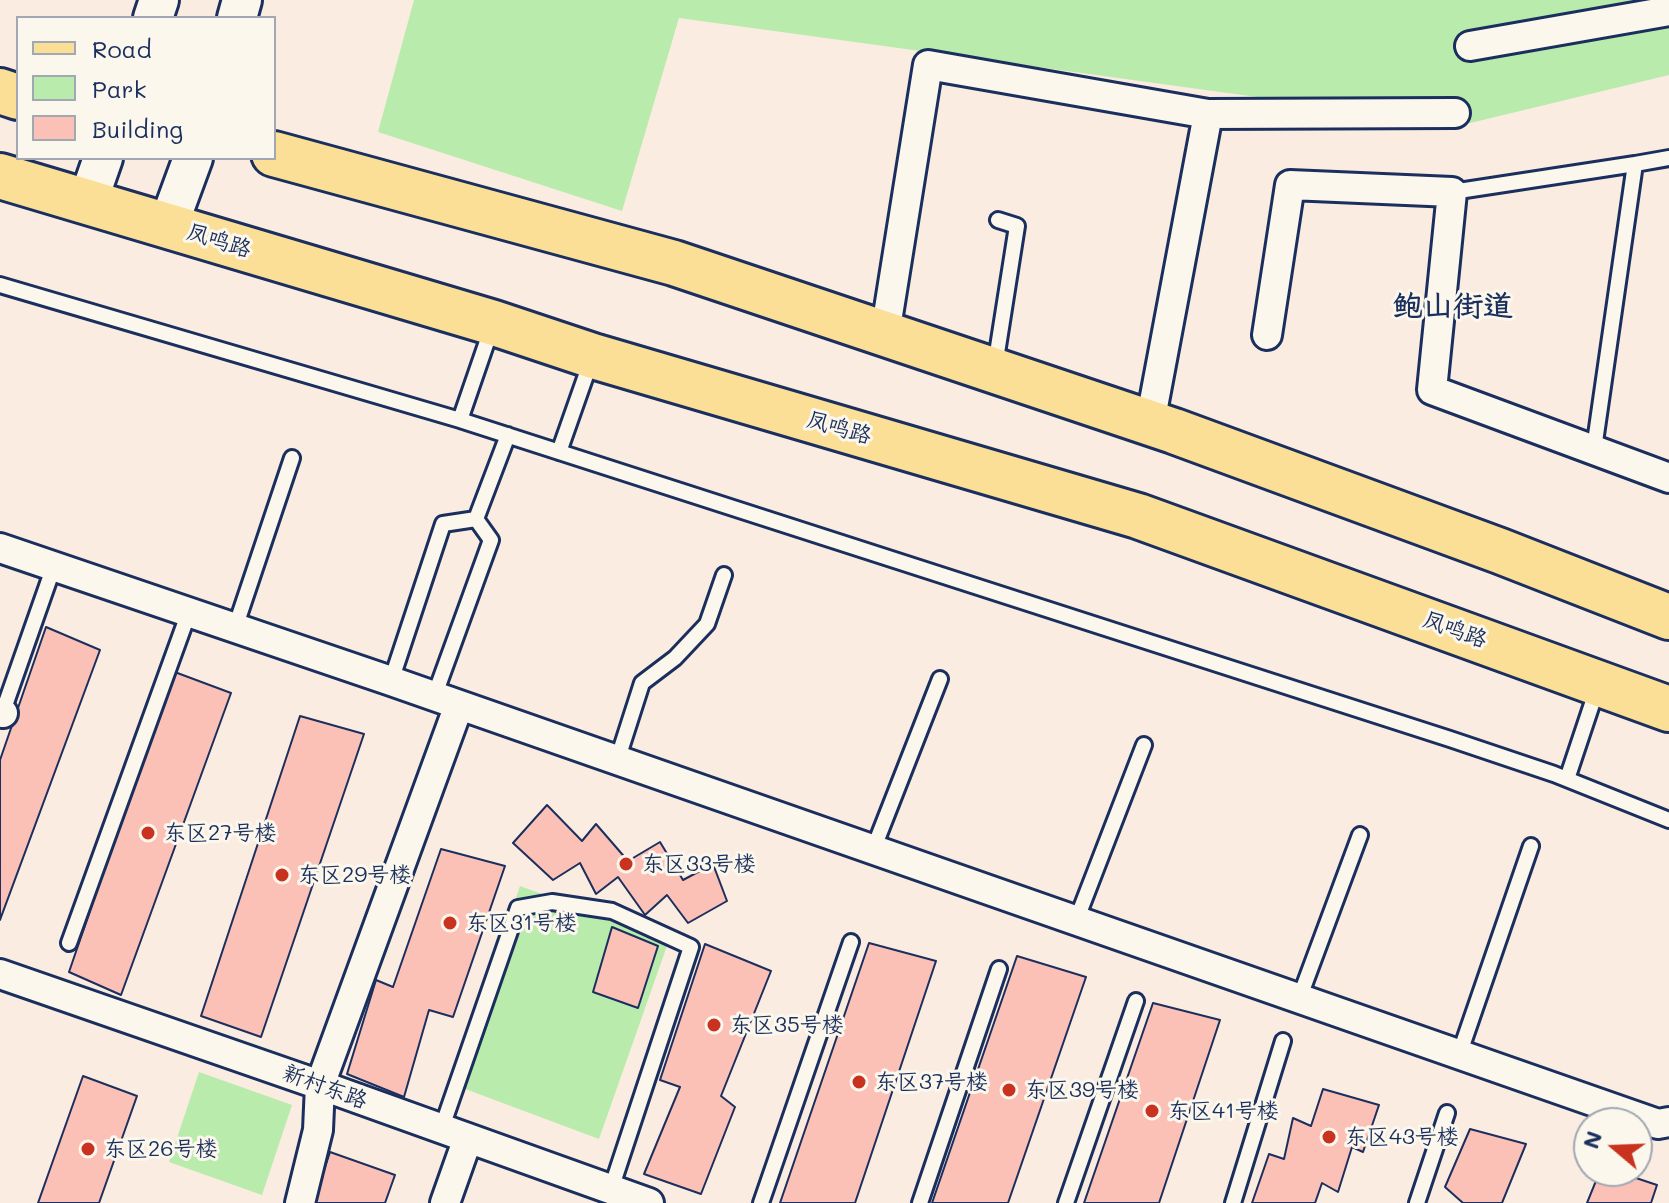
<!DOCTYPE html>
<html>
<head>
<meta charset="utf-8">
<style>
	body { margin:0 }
	#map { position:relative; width:1669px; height:1203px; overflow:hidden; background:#fbece1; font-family:Mali,sans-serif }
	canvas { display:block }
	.legend { position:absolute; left:16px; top:16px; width:260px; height:144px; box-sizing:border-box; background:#fbf7ec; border:2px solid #a1a7b3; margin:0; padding:10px 14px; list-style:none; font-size:24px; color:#1b2f5e }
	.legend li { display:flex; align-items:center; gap:16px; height:40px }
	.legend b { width:40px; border:2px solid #a1a7b3 }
	.north { position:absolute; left:1573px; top:1107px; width:80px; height:80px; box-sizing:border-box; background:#fbf7ec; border:2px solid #a1a7b3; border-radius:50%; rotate:289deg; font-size:22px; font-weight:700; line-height:32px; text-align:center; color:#1b2f5e }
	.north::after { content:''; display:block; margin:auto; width:28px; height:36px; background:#c8321e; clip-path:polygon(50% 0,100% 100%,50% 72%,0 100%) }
</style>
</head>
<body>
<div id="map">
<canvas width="1669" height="1203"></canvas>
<ul class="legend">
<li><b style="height:10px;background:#fbdf96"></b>Road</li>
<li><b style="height:22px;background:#b9ebac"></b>Park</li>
<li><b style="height:22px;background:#fcc1b6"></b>Building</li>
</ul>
<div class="north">N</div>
</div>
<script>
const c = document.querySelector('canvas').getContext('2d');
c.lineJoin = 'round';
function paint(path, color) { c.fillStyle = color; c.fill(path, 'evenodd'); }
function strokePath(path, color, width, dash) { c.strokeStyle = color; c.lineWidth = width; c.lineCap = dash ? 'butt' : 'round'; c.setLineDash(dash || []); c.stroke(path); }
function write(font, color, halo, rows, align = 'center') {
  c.font = font + ' Mali,"LXGW WenKai TC",sans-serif'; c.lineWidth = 6; c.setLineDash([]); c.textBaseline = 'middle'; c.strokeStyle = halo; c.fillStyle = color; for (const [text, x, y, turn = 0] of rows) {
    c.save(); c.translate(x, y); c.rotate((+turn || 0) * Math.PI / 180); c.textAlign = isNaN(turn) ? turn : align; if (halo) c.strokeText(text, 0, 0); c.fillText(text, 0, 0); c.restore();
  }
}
paint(new Path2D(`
	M 414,0 L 1669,0 L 1669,75 L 1462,125 L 679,18 L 622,211 L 378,132 Z
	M 520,886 L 669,940 L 599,1139 L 452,1084 Z
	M 199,1072 L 292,1105 L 262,1195 L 169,1162 Z`), '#b9ebac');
const building = new Path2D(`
	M 46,627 L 100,650 L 0,920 L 0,760 Z
	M 172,671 L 231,693 L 121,995 L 69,972 Z
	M 300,716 L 364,734 L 261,1037 L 201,1016 Z
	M 547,805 L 582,841 L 596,824 L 628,861 L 660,842 L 683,880 L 713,864 L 727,901 L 688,923 L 667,895 L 645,915 L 618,877 L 596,894 L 580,863 L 553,880 L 513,843 Z
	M 441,849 L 505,866 L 453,1017 L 429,1010 L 404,1097 L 347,1074 L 376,980 L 393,987 Z
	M 612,927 L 658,946 L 638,1008 L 593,992 Z
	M 869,943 L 936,961 L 855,1203 L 780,1203 Z
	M 705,944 L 771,971 L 721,1096 L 735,1107 L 701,1194 L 644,1174 L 680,1087 L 660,1080 Z
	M 1017,956 L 1086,977 L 1008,1203 L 932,1203 Z
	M 1153,1003 L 1220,1020 L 1159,1203 L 1084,1203 Z
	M 83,1076 L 137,1096 L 99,1203 L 38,1203 Z
	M 1323,1089 L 1379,1105 L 1363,1152 L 1352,1147 L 1338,1192 L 1322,1183 L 1315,1203 L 1252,1203 L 1269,1154 L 1284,1159 L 1293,1118 L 1311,1126 Z
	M 1470,1129 L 1526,1144 L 1502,1203 L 1463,1203 L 1445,1187 Z
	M 330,1152 L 395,1175 L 385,1203 L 313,1203 Z
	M 1600,1171 L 1615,1171 L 1657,1185 L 1651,1203 L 1587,1203 Z`);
paint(building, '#fcc1b6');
strokePath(building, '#1b2f5e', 2);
const service = new Path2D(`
	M 1635,164 L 1669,158
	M 1452,192 L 1635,164 L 1594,449
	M 0,285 L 460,420 L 492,327
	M 995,366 L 1017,226 L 998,220
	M 460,420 L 1450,739 L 1554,774 L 1669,820
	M 559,452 L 591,361
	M 235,628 L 292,458
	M 391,681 L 443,524 L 476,519
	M 434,697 L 491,540 L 476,519 L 508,435
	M 1,717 L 54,566
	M 617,761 L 642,683 L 675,658 L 707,624 L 724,575
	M 1567,779 L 1598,686
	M 873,850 L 940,679
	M 1076,921 L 1144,745
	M 69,943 L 189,612
	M 1299,999 L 1360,835
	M 1459,1055 L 1531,846
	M 441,1130 L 518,908 L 552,902 L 612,911 L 691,947 L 611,1189
	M 761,1203 L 851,942
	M 920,1203 L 999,969
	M 1066,1203 L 1136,1001
	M 1233,1203 L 1283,1041
	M 1417,1203 L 1447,1113`);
const minor = new Path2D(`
	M 1470,46 L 1669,11
	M 885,334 L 928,65 L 1208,114
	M 1267,335 L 1290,185 L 1452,192 L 1432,390 L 1669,478
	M 1150,423 L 1208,114 L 1455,113
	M 0,548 L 391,681 L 1658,1124 L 1669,1122
	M 0,712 L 3,713
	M 0,974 L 320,1085 L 649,1203
	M 300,1203 L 318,1130 L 320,1085 L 459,705
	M 445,1203 L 468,1138`);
const secondary = new Path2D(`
	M 153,18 L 159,0
	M 237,18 L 242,0
	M 88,201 L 103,158
	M 168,226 L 193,158`);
const primary = new Path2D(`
	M 0,91 L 18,97
	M 274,154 L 674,263 L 1174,431 L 1500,551 L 1669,617
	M 0,176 L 494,323 L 593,356 L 1138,516 L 1669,709`);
strokePath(service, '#1b2f5e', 20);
strokePath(minor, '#1b2f5e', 34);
strokePath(secondary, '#1b2f5e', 44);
strokePath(primary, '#1b2f5e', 50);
strokePath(service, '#fbf7ec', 14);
strokePath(minor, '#fbf7ec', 28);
strokePath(secondary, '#fbf7ec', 38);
strokePath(primary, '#fbdf96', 44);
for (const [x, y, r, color] of [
	[148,833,8,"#c8321e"],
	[626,864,8,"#c8321e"],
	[282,875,8,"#c8321e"],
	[450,923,8,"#c8321e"],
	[714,1025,8,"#c8321e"],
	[859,1082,8,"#c8321e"],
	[1009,1090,8,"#c8321e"],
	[1152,1111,8,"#c8321e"],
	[1329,1137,8,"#c8321e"],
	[88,1149,8,"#c8321e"]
]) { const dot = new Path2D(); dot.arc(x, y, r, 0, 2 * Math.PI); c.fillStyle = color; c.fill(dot); strokePath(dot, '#fbf7ec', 3); }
write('22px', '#1b2f5e', '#fbf7ec', [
	["凤鸣路",219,241,17],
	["凤鸣路",839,428,16],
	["凤鸣路",1455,630,20],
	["新村东路",325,1087,20]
]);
write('22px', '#1b2f5e', '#fbf7ec', [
	["东区27号楼",164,833],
	["东区33号楼",642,864],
	["东区29号楼",298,875],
	["东区31号楼",466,923],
	["东区35号楼",730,1025],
	["东区37号楼",875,1082],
	["东区39号楼",1025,1090],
	["东区41号楼",1168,1111],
	["东区43号楼",1345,1137],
	["东区26号楼",104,1149]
], 'left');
write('bold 30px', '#1b2f5e', '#fbf7ec', [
	["鲍山街道",1453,307]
]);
</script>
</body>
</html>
